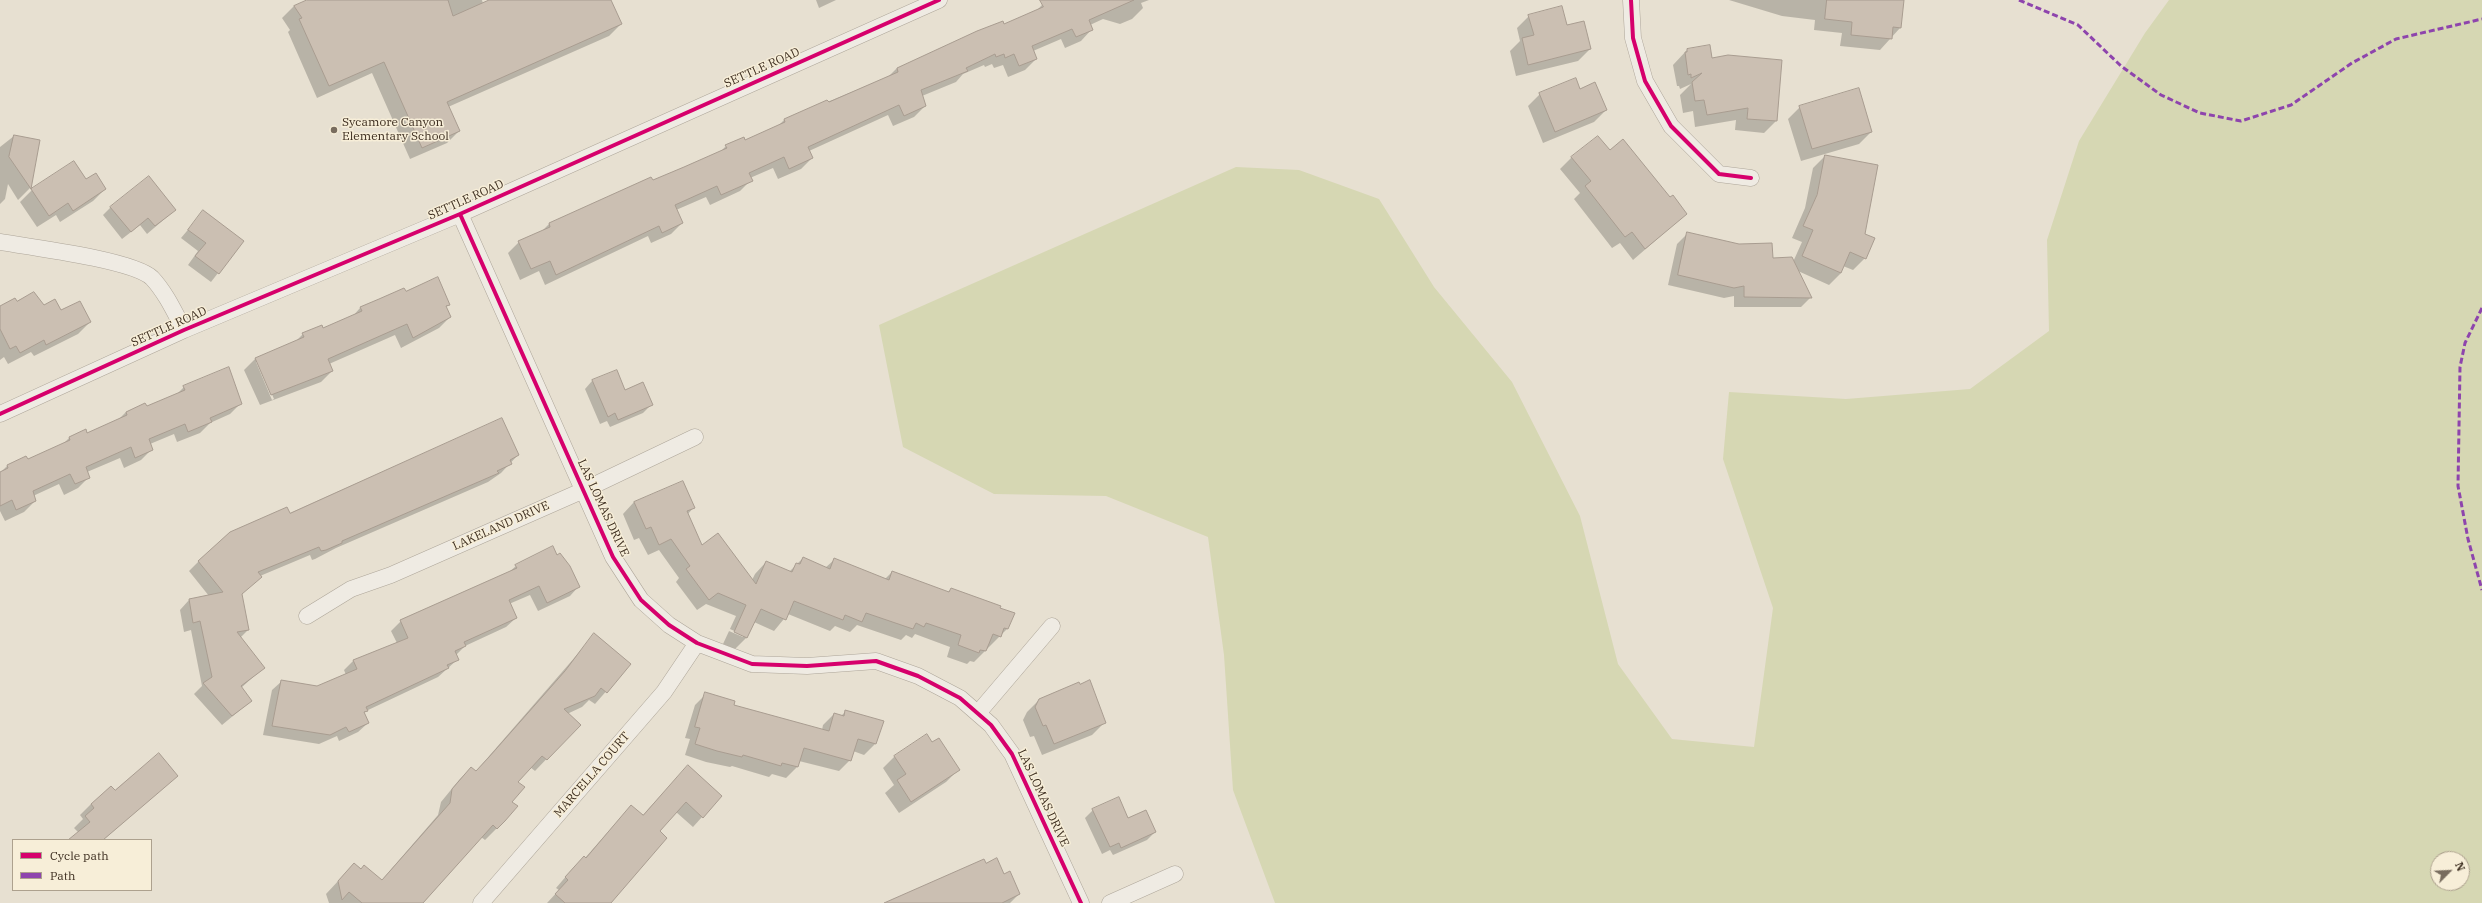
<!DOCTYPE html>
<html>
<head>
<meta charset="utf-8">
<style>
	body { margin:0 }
	#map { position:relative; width:2482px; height:903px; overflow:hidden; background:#e7e0d1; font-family:"IBM Plex Serif",serif }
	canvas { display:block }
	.legend { position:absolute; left:12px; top:839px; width:140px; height:52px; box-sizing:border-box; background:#f7eed8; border:1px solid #ada18e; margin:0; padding:5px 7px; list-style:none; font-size:12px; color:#3d2e20 }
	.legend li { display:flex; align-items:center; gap:8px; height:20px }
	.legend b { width:20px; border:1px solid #ada18e }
	.north { position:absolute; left:2430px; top:851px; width:40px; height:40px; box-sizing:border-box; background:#f7eed8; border:1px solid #ada18e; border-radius:50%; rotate:66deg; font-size:11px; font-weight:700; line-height:16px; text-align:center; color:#3d2e20 }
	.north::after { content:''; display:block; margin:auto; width:14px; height:18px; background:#786c5e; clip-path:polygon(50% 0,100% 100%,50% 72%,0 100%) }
</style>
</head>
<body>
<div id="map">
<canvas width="2482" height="903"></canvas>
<ul class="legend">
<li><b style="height:5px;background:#d6006c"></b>Cycle path</li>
<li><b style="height:5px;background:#8e44ad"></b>Path</li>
</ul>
<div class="north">N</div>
</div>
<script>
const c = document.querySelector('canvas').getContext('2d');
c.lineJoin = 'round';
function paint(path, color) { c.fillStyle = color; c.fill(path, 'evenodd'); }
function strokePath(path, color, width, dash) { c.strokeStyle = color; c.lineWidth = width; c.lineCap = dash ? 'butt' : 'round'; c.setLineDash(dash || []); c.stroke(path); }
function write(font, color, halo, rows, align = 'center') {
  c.font = font + ' "IBM Plex Serif",serif'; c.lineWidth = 3; c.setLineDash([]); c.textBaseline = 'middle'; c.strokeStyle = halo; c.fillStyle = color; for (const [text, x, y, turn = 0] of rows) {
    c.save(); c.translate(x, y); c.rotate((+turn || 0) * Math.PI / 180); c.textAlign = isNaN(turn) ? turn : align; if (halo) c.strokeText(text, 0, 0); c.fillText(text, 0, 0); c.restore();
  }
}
paint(new Path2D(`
	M 2169,0 L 2482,0 L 2482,903 L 1275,903 L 1233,790 L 1224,655 L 1208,537 L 1106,496 L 994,494 L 903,447 L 879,325 L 1236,167 L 1299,170 L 1379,199 L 1434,287 L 1512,382 L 1580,516 L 1618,664 L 1672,739 L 1754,747 L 1773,608 L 1723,459 L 1729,392 L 1846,399 L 1970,389 L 2049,331 L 2047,240 L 2079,141 L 2145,33 ZM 2438,859 L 2462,859 L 2462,883 L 2438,883 Z`), '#d6d7b3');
paint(new Path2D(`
	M 309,0 L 482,0 L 483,4 L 491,0 L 610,0 L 621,24 L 609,36 L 448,107 L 459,131 L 447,143 L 410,159 L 372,73 L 317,98 L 288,32 L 290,30 L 282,18 L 294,6 Z
	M 816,0 L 836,0 L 819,8 Z
	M 1053,0 L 1149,0 L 1141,3 L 1143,8 L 1132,19 L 1120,24 L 1103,19 L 1090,25 L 1092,29 L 1081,41 L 1065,48 L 1061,39 L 1033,51 L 1036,59 L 1025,70 L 1008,77 L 1003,65 L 994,68 L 992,64 L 985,67 L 984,65 L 963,74 L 956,82 L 922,96 L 925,106 L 914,117 L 893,126 L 888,115 L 809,151 L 812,158 L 801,169 L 778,179 L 773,168 L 750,178 L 751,180 L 740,191 L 710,205 L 706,197 L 676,210 L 682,223 L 671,234 L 651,243 L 648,236 L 545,285 L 539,271 L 520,280 L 508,253 L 519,242 L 542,231 L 549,224 L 651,179 L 652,182 L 719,153 L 726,146 L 745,141 L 777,127 L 784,120 L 888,77 L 897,68 L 1004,25 L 1036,11 L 1042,5 Z
	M 1729,0 L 1903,0 L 1900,28 L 1880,50 L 1840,46 L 1842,33 L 1814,30 L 1815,20 L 1782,16 Z
	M 1529,16 L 1566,26 L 1590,49 L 1578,61 L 1516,76 L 1510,51 L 1520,41 L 1517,28 Z
	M 1687,50 L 1711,59 L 1776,121 L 1764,133 L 1735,130 L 1736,120 L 1695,127 L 1693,111 L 1683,113 L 1680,95 L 1691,84 L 1680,89 L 1679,86 L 1677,86 L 1673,65 Z
	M 1580,90 L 1606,110 L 1594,122 L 1543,143 L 1528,106 L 1540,94 Z
	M 1800,107 L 1871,132 L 1859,144 L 1801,161 L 1788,119 Z
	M 14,136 L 39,141 L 30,188 L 18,200 L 8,184 L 5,199 L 0,204 L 0,147 Z
	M 1610,151 L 1686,214 L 1633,260 L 1620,243 L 1612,248 L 1574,199 L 1580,193 L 1560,169 L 1572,157 Z
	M 1825,156 L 1863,234 L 1865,258 L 1853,270 L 1843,266 L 1841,273 L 1829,285 L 1798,271 L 1811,297 L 1801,307 L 1734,307 L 1734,296 L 1724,298 L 1668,285 L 1677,244 L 1688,233 L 1772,259 L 1793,262 L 1802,242 L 1792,238 L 1805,208 L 1813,168 Z
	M 74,162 L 86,180 L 105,189 L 93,201 L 60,222 L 56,215 L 37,227 L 20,202 L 32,190 Z
	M 111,207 L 175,210 L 147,234 L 140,225 L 122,239 L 103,215 Z
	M 203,212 L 243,241 L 211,282 L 188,265 L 198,251 L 181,238 Z
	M 405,293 L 449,305 L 446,307 L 450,317 L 439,328 L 401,348 L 395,335 L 329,364 L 332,371 L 321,382 L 260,405 L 244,370 L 255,359 L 296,341 L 303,334 L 322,329 L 353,316 L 360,308 ZM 256,362 L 258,362 L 274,399 L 272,400 Z
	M 16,303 L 44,306 L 90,322 L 78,334 L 34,356 L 31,352 L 8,364 L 4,357 L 0,360 L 0,307 Z
	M 592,381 L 625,392 L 651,405 L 643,413 L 610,427 L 607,421 L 600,424 L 585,389 Z
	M 184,387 L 241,403 L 230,414 L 210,423 L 200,433 L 177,442 L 174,434 L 150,444 L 152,449 L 141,460 L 124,468 L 120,458 L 87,472 L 89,477 L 78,488 L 64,495 L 59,484 L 33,496 L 35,501 L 24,512 L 5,521 L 0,511 L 0,473 L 7,466 L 27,461 L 63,444 L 69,438 L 85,431 L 87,434 L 118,420 L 126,412 L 146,408 L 176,395 Z
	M 518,455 L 501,473 L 488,482 L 336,548 L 315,559 L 312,560 L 310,555 L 260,576 L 241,595 L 248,630 L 240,638 L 263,668 L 241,688 L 251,701 L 222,725 L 194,694 L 202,686 L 191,630 L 184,632 L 180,610 L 189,600 L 209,596 L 189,571 L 199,561 L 289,514 Z
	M 683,482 L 694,507 L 688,514 L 702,546 L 752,580 L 755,574 L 766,562 L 789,572 L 803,558 L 825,568 L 834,560 L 884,580 L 892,572 L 947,593 L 951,589 L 1008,628 L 974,662 L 970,661 L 967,664 L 947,657 L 950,647 L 915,634 L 912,638 L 906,635 L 901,640 L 857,625 L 850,632 L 835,626 L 830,631 L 788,614 L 774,631 L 754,622 L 747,637 L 735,649 L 723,644 L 736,616 L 706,604 L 697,610 L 676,582 L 679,578 L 659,550 L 648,555 L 639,538 L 634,540 L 623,514 L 634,502 ZM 730,629 L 743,635 L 743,637 L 729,631 Z
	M 556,556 L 579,586 L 570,596 L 538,611 L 530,595 L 509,604 L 516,618 L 506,627 L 465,646 L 456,655 L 458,659 L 438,677 L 366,711 L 364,713 L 368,723 L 358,732 L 339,741 L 337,736 L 319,744 L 263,735 L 272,690 L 282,681 L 317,688 L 346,675 L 344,670 L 353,661 L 397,643 L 391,631 L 401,621 L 508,573 L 516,566 Z
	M 595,634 L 630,664 L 595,704 L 589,700 L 582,707 L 567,714 L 579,725 L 535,771 L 530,767 L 517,782 L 511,802 L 497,828 L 485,840 L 481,837 L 423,903 L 329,903 L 326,894 L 354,864 L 381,881 L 438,815 L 441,802 L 459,780 L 471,768 L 475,772 L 477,770 Z
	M 706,694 L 733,705 L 822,730 L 823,725 L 834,714 L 841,716 L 846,711 L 875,744 L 864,755 L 853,751 L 850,760 L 839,771 L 799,761 L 797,767 L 786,778 L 772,774 L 769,777 L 732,766 L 730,767 L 706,762 L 685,755 L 690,739 L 685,738 L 695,705 Z
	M 1039,700 L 1104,723 L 1092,735 L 1042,755 L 1034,736 L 1030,737 L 1023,720 L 1027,712 Z
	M 932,744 L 958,770 L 946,782 L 899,813 L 885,793 L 894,785 L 883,768 L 895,756 Z
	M 688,766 L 702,817 L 693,827 L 676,812 L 659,831 L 609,903 L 547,903 L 559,890 L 556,888 L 574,867 L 585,858 L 622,816 L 642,816 Z
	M 177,776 L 103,840 L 70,840 L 79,833 L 74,828 L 83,819 L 80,815 L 91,804 L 115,791 Z
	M 1093,810 L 1128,819 L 1155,832 L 1147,840 L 1113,855 L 1110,850 L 1102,854 L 1085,818 Z
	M 985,864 L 1004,876 L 1019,894 L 1010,903 L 888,903 Z`), '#0003');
const building = new Path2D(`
	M 307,0 L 448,0 L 453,16 L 489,0 L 611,0 L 622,24 L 447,102 L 460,131 L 422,148 L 384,62 L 329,86 L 299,19 L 302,18 L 294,6 Z
	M 1040,0 L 1134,0 L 1089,20 L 1093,30 L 1076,37 L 1072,29 L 1032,46 L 1037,59 L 1019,66 L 1014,54 L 1005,58 L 1004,54 L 996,57 L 995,54 L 966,68 L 968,71 L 921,90 L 926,106 L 904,116 L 899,105 L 808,147 L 813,158 L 789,169 L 784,157 L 749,173 L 753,181 L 721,195 L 717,186 L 675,205 L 683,223 L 662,233 L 659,226 L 556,275 L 550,261 L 531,269 L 518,241 L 550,227 L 549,223 L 651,177 L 653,180 L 684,167 L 727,148 L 725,145 L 744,137 L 745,140 L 785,122 L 784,119 L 827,100 L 829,102 L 898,72 L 897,68 L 977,31 L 1003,21 L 1004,24 L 1043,7 Z
	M 1827,0 L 1904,0 L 1901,28 L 1893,27 L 1892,39 L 1851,35 L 1852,22 L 1825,19 Z
	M 1562,6 L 1567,25 L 1584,21 L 1591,49 L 1528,65 L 1522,38 L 1534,35 L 1528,15 Z
	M 1710,45 L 1712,58 L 1728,55 L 1782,60 L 1777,121 L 1747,119 L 1748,108 L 1707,115 L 1704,100 L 1695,101 L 1692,82 L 1702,73 L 1691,78 L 1691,74 L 1688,75 L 1685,52 L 1687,52 L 1687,49 Z
	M 1576,78 L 1580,89 L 1595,82 L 1607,110 L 1555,132 L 1539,93 Z
	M 1859,88 L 1872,132 L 1812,149 L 1799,106 Z
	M 14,135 L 40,140 L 31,189 L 9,157 Z
	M 1598,136 L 1610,150 L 1623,139 L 1670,197 L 1673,195 L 1687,214 L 1645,249 L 1632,232 L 1625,237 L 1585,186 L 1591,181 L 1571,157 Z
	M 1825,155 L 1878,165 L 1865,234 L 1875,238 L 1866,259 L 1850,252 L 1841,273 L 1802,256 L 1813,230 L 1803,226 L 1817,195 Z
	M 74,161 L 86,179 L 96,173 L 106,189 L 73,211 L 68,203 L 49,216 L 31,189 Z
	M 149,176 L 176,210 L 155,226 L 148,218 L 131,232 L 110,207 Z
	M 203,210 L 244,241 L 219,274 L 195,256 L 206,243 L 188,230 Z
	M 1687,232 L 1739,244 L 1772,243 L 1773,258 L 1792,257 L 1812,298 L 1744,297 L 1744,286 L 1734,288 L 1678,275 Z
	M 438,277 L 450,305 L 446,306 L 451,317 L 413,338 L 407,324 L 328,359 L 333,371 L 271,395 L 255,358 L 304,337 L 302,333 L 322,325 L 323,328 L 362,311 L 360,307 L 379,299 L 404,288 L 406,291 Z
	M 34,292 L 44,305 L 55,299 L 61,310 L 80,301 L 91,322 L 46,345 L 44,340 L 20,353 L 16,346 L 10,349 L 0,329 L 0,306 L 15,298 L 17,301 Z
	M 229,367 L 242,404 L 210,418 L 212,422 L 188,432 L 185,424 L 149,439 L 153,450 L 135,458 L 131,447 L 86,467 L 90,478 L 75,484 L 70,474 L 33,491 L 36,501 L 16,510 L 12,500 L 0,506 L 0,472 L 8,468 L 7,465 L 26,456 L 28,459 L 70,440 L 69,437 L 86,429 L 87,433 L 127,415 L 126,412 L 145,403 L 147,406 L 185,390 L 183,386 Z
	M 617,370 L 625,390 L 643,382 L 653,405 L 618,420 L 615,413 L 608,417 L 592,380 Z
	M 502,418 L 519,455 L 510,460 L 512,464 L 497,471 L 499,473 L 342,541 L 342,543 L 326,550 L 321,551 L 319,547 L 258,572 L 262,577 L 242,594 L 249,630 L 237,632 L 265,668 L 241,686 L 252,701 L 232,716 L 203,683 L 212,677 L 200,621 L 193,623 L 189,599 L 223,592 L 198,561 L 230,532 L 287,507 L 290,513 Z
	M 683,481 L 695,508 L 687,511 L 702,545 L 718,533 L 756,584 L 766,561 L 792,572 L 796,563 L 800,564 L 803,557 L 830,569 L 834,558 L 889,580 L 892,571 L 949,592 L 951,588 L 1001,606 L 1000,608 L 1015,613 L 1008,629 L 1004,628 L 1001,637 L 993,634 L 986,651 L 980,650 L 979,653 L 958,645 L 961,635 L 926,623 L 924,627 L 916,623 L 913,629 L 866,613 L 862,622 L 845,615 L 843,620 L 794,601 L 786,620 L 761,609 L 747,638 L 734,632 L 746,605 L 718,593 L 709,600 L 686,569 L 690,566 L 671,539 L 659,545 L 651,527 L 646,529 L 634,502 Z
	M 553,546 L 557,555 L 560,553 L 570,566 L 580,587 L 547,603 L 539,586 L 509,600 L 517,618 L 464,642 L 466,646 L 455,651 L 459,660 L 447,665 L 449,668 L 366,707 L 368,711 L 364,712 L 369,723 L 349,732 L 346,727 L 330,735 L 272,726 L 281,680 L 317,686 L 357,669 L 353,660 L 408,638 L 400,620 L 517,568 L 515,565 Z
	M 594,633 L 631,664 L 607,693 L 601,688 L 595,696 L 564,709 L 581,725 L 547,760 L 542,756 L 518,782 L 525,787 L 512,802 L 518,806 L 505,821 L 497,829 L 493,825 L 423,903 L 362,903 L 349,892 L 342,900 L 338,881 L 354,863 L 361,869 L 364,865 L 382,880 L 450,803 L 452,789 L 471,767 L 476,771 L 489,757 L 565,671 Z
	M 1090,680 L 1106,723 L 1054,744 L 1046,725 L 1043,726 L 1035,707 L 1039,699 L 1079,682 L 1080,684 Z
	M 705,692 L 735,701 L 734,705 L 829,731 L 834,713 L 844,716 L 845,710 L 884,721 L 876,744 L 858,739 L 851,761 L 804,748 L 798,767 L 782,763 L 781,766 L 743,755 L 742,757 L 717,751 L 695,744 L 700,728 L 695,727 Z
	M 927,734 L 932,742 L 939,738 L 960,770 L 911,802 L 897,780 L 906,774 L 894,756 Z
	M 159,753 L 178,776 L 103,840 L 68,840 L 90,822 L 85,816 L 94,808 L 91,804 L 111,786 L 115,790 Z
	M 688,765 L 722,796 L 703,818 L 686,802 L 660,831 L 667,838 L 611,903 L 565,903 L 555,894 L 568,880 L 565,877 L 584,856 L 586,858 L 631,805 L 643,815 Z
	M 1119,797 L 1128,818 L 1146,810 L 1156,832 L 1121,848 L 1119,843 L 1110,847 L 1092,809 Z
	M 997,858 L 1004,874 L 1010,871 L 1020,894 L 1002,903 L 884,903 L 984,859 L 986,863 Z`);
paint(building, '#cbbfb2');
strokePath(building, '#a89c90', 1);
const street = new Path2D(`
	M 1631,0 L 1633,38 L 1645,81 L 1671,126 L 1719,174 L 1751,178
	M 460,214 L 613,557 L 641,600 L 669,625 L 697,643 L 752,664 L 807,666 L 876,661 L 918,676 L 960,698 L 991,725 L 1012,754 L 1081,903
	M 0,242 C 30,247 133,260 152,278 C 166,293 175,313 184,330
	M 0,414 L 184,330 L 460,214 L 939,0
	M 307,616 L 351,589 L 391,575 L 584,490 L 695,437
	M 978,713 L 1052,626
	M 481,903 L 664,692 L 697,643
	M 1110,903 L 1175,874`);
strokePath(street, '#ada599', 17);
strokePath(street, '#efebe3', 16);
strokePath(new Path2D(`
	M 2019,0 L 2078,25 L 2121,66 L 2161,95 L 2200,113 L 2241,121 L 2291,105 L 2352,63 L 2396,39 L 2482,19
	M 2482,308 L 2465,343 L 2460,367 L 2458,486 L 2468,539 L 2482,590`), '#8e44ad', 3, [6, 3]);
strokePath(new Path2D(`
	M 1631,0 L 1633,38 L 1645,81 L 1671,126 L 1719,174 L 1751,178
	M 460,214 L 613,557 L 641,600 L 669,625 L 697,643 L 752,664 L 807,666 L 876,661 L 918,676 L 960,698 L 991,725 L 1012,754 L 1081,903
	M 0,414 L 184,330 L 460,214 L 939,0`), '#d6006c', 4);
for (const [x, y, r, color] of [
	[334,130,4,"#786c5e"]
]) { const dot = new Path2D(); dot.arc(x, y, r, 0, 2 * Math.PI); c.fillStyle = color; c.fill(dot); strokePath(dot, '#f7eed8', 1.5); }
write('12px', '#3d2e20', '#f7eed8', [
	["SETTLE ROAD",762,68,-24],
	["SETTLE ROAD",466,200,-24],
	["SETTLE ROAD",169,327,-24],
	["LAS LOMAS DRIVE",603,508,65],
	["LAKELAND DRIVE",501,526,-24],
	["MARCELLA COURT",592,775,-49],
	["LAS LOMAS DRIVE",1043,798,65]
]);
write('12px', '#3d2e20', '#f7eed8', [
	["Sycamore Canyon",342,123],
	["Elementary School",342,137]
], 'left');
</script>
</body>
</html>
